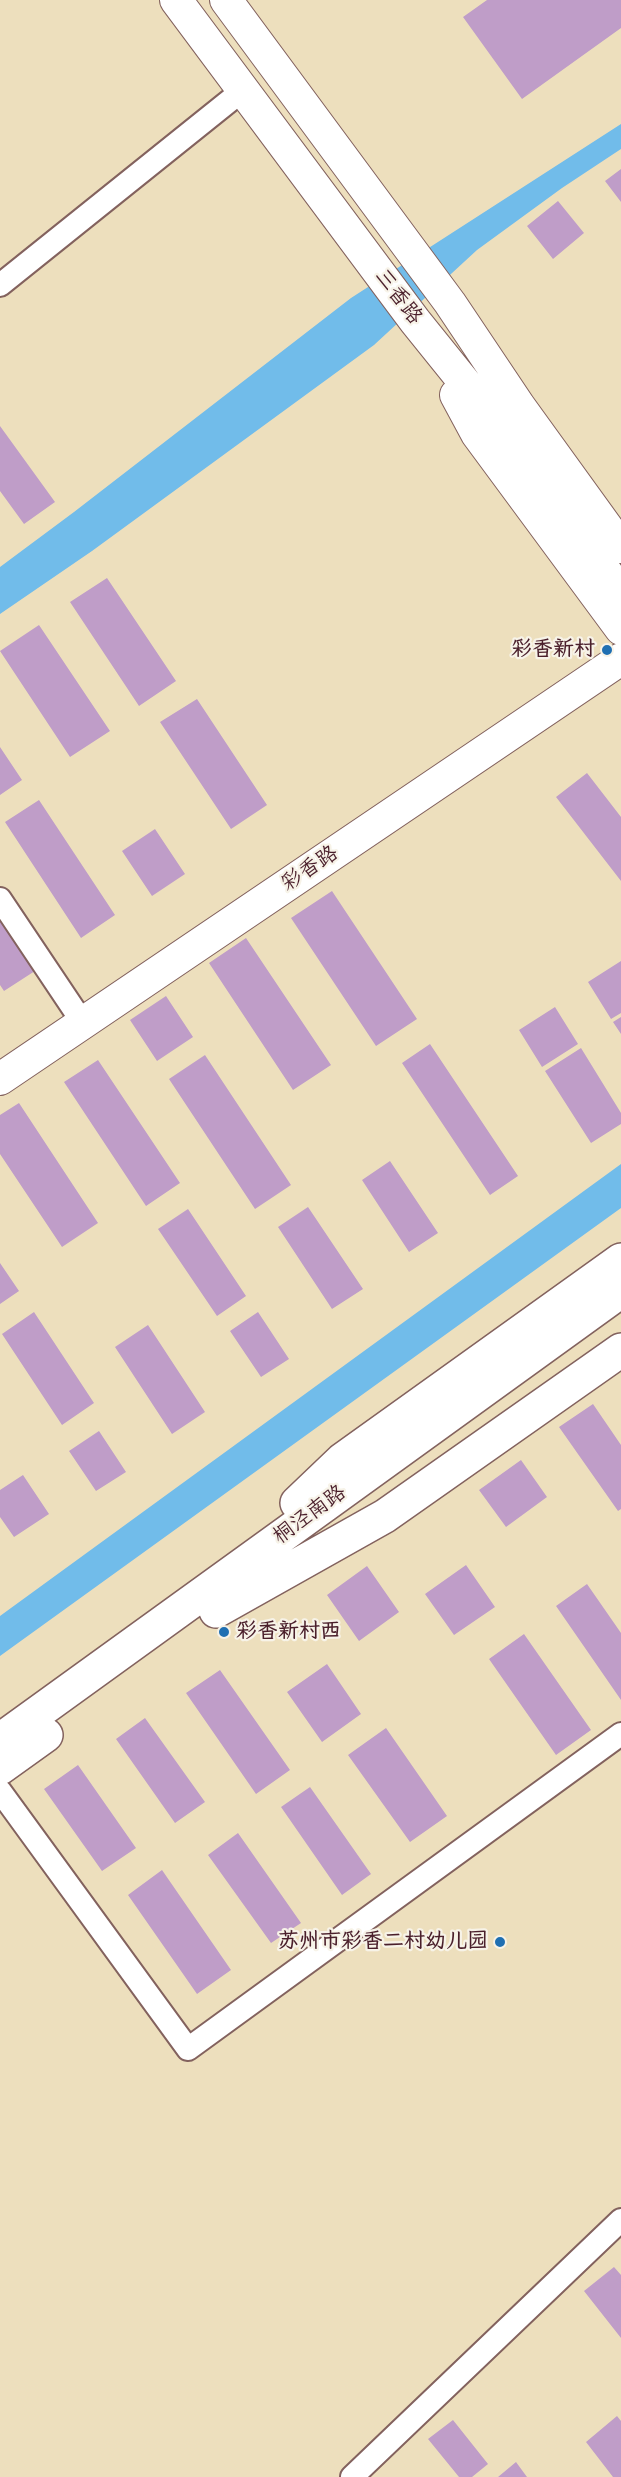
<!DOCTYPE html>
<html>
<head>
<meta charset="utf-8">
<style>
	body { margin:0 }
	canvas { display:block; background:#eddfbd }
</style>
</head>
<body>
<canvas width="621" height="2477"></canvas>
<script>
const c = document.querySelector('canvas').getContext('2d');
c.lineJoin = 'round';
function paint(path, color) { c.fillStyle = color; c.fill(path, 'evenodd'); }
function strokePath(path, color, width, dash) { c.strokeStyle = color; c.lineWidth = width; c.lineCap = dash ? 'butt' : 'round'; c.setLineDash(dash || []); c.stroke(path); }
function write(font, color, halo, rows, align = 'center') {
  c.font = font + ' Pangolin,"LXGW WenKai TC",sans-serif'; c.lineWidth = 4.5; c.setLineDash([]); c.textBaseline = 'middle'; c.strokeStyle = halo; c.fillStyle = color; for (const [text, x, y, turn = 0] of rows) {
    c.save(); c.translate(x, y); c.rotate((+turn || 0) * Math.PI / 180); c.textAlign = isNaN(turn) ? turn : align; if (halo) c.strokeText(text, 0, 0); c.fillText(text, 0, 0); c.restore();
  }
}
paint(new Path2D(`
	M 621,124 L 621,149 L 562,188 L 477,250 L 374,345 L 92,551 L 0,614 L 0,567 L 74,512 L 351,298 Z
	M 621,1164 L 621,1208 L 0,1656 L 0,1616 Z`), '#71bcea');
paint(new Path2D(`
	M 487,0 L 621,0 L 621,28 L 522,99 L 463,17 Z
	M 621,169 L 621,202 L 605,181 Z
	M 558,201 L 584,233 L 553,259 L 527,226 Z
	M 0,426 L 55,502 L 24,524 L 0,491 Z
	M 107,578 L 176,681 L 139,706 L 70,602 Z
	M 39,625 L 110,731 L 70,757 L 0,651 Z
	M 197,699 L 267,805 L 231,829 L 160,722 Z
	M 0,747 L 22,780 L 0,795 Z
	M 587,773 L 621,817 L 621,881 L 556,797 Z
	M 39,800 L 115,915 L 81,938 L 5,822 Z
	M 155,829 L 185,874 L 152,896 L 122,851 Z
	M 332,891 L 417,1019 L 376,1046 L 291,918 Z
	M 0,912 L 38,969 L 4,991 L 0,985 Z
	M 246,938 L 331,1065 L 293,1090 L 209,963 Z
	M 621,961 L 621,1013 L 611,1019 L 588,982 Z
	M 166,996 L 193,1037 L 157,1061 L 130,1020 Z
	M 555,1007 L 578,1044 L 542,1067 L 519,1030 Z
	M 621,1017 L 621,1034 L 613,1022 Z
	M 430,1044 L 518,1176 L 490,1195 L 402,1063 Z
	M 581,1048 L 621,1113 L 621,1124 L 591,1143 L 545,1071 Z
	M 205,1055 L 291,1185 L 255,1209 L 169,1079 Z
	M 98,1060 L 180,1183 L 146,1206 L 64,1082 Z
	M 19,1103 L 98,1223 L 62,1247 L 0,1154 L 0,1115 Z
	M 390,1161 L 438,1233 L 409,1252 L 362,1180 Z
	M 308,1207 L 363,1289 L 332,1309 L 278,1227 Z
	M 188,1209 L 246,1296 L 217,1316 L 158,1229 Z
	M 0,1263 L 19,1291 L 0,1304 Z
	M 34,1312 L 94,1403 L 62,1425 L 2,1334 Z
	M 258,1312 L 289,1359 L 261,1377 L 230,1331 Z
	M 148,1325 L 205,1412 L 172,1434 L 115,1347 Z
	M 593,1404 L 621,1445 L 621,1509 L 618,1511 L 559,1427 Z
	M 99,1431 L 126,1472 L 96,1491 L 69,1451 Z
	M 521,1460 L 547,1497 L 506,1527 L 479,1490 Z
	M 23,1475 L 49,1514 L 14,1537 L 0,1517 L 0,1490 Z
	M 466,1565 L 495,1607 L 454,1635 L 425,1594 Z
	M 367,1566 L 399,1612 L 359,1641 L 327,1595 Z
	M 587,1584 L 621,1633 L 621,1700 L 556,1606 Z
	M 524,1634 L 591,1730 L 556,1755 L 489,1659 Z
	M 327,1664 L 361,1714 L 322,1742 L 287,1692 Z
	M 220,1670 L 290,1770 L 256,1794 L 186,1693 Z
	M 145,1718 L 205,1802 L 175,1823 L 116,1739 Z
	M 386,1728 L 447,1816 L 410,1842 L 348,1755 Z
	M 78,1765 L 136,1848 L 102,1871 L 44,1789 Z
	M 310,1787 L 371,1874 L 342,1895 L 281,1807 Z
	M 238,1833 L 301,1923 L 271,1943 L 208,1855 Z
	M 162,1870 L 231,1970 L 197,1994 L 128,1895 Z
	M 614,2267 L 621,2275 L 621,2338 L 584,2291 Z
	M 617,2416 L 621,2421 L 621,2477 L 613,2477 L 586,2442 Z
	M 453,2420 L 488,2464 L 472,2477 L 459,2477 L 428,2439 Z
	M 516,2462 L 527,2477 L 498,2477 Z`), '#bf9dc8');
const street = new Path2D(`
	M 0,285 L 243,90
	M 0,899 L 83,1023
	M 0,1791 L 188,2049 L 621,1734
	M 352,2477 L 621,2220`);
const secondary = new Path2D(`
	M 176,0 L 415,321 L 498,424 L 621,593
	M 226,0 L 450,303 L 519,406 L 621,547
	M 456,395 L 477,434 L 621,629
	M 0,1079 L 621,659`);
const primary = new Path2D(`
	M 297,1503 L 342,1460 L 621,1260
	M 216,1611 L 385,1516 L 621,1350
	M 0,1740 L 621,1291
	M 0,1768 L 46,1735`);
strokePath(street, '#83625e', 26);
strokePath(secondary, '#83625e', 34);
strokePath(primary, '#83625e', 36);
strokePath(street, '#fff', 22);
strokePath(secondary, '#fff', 32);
strokePath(primary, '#fff', 33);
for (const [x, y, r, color] of [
	[607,650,6,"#1f6fb2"],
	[224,1632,6,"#1f6fb2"],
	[500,1942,6,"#1f6fb2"]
]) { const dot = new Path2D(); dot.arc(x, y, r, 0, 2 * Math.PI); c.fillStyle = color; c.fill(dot); strokePath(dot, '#f7f3e8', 2); }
write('21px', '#4a1f2b', '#f7f3e8', [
	["三香路",398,297,53],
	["彩香路",310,869,-34],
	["桐泾南路",310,1515,-36]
]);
write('bold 21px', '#4a1f2b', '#f7f3e8', [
	["彩香新村",595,650],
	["彩香新村西",236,1632,"left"],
	["苏州市彩香二村幼儿园",488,1942]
], 'right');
</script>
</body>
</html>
